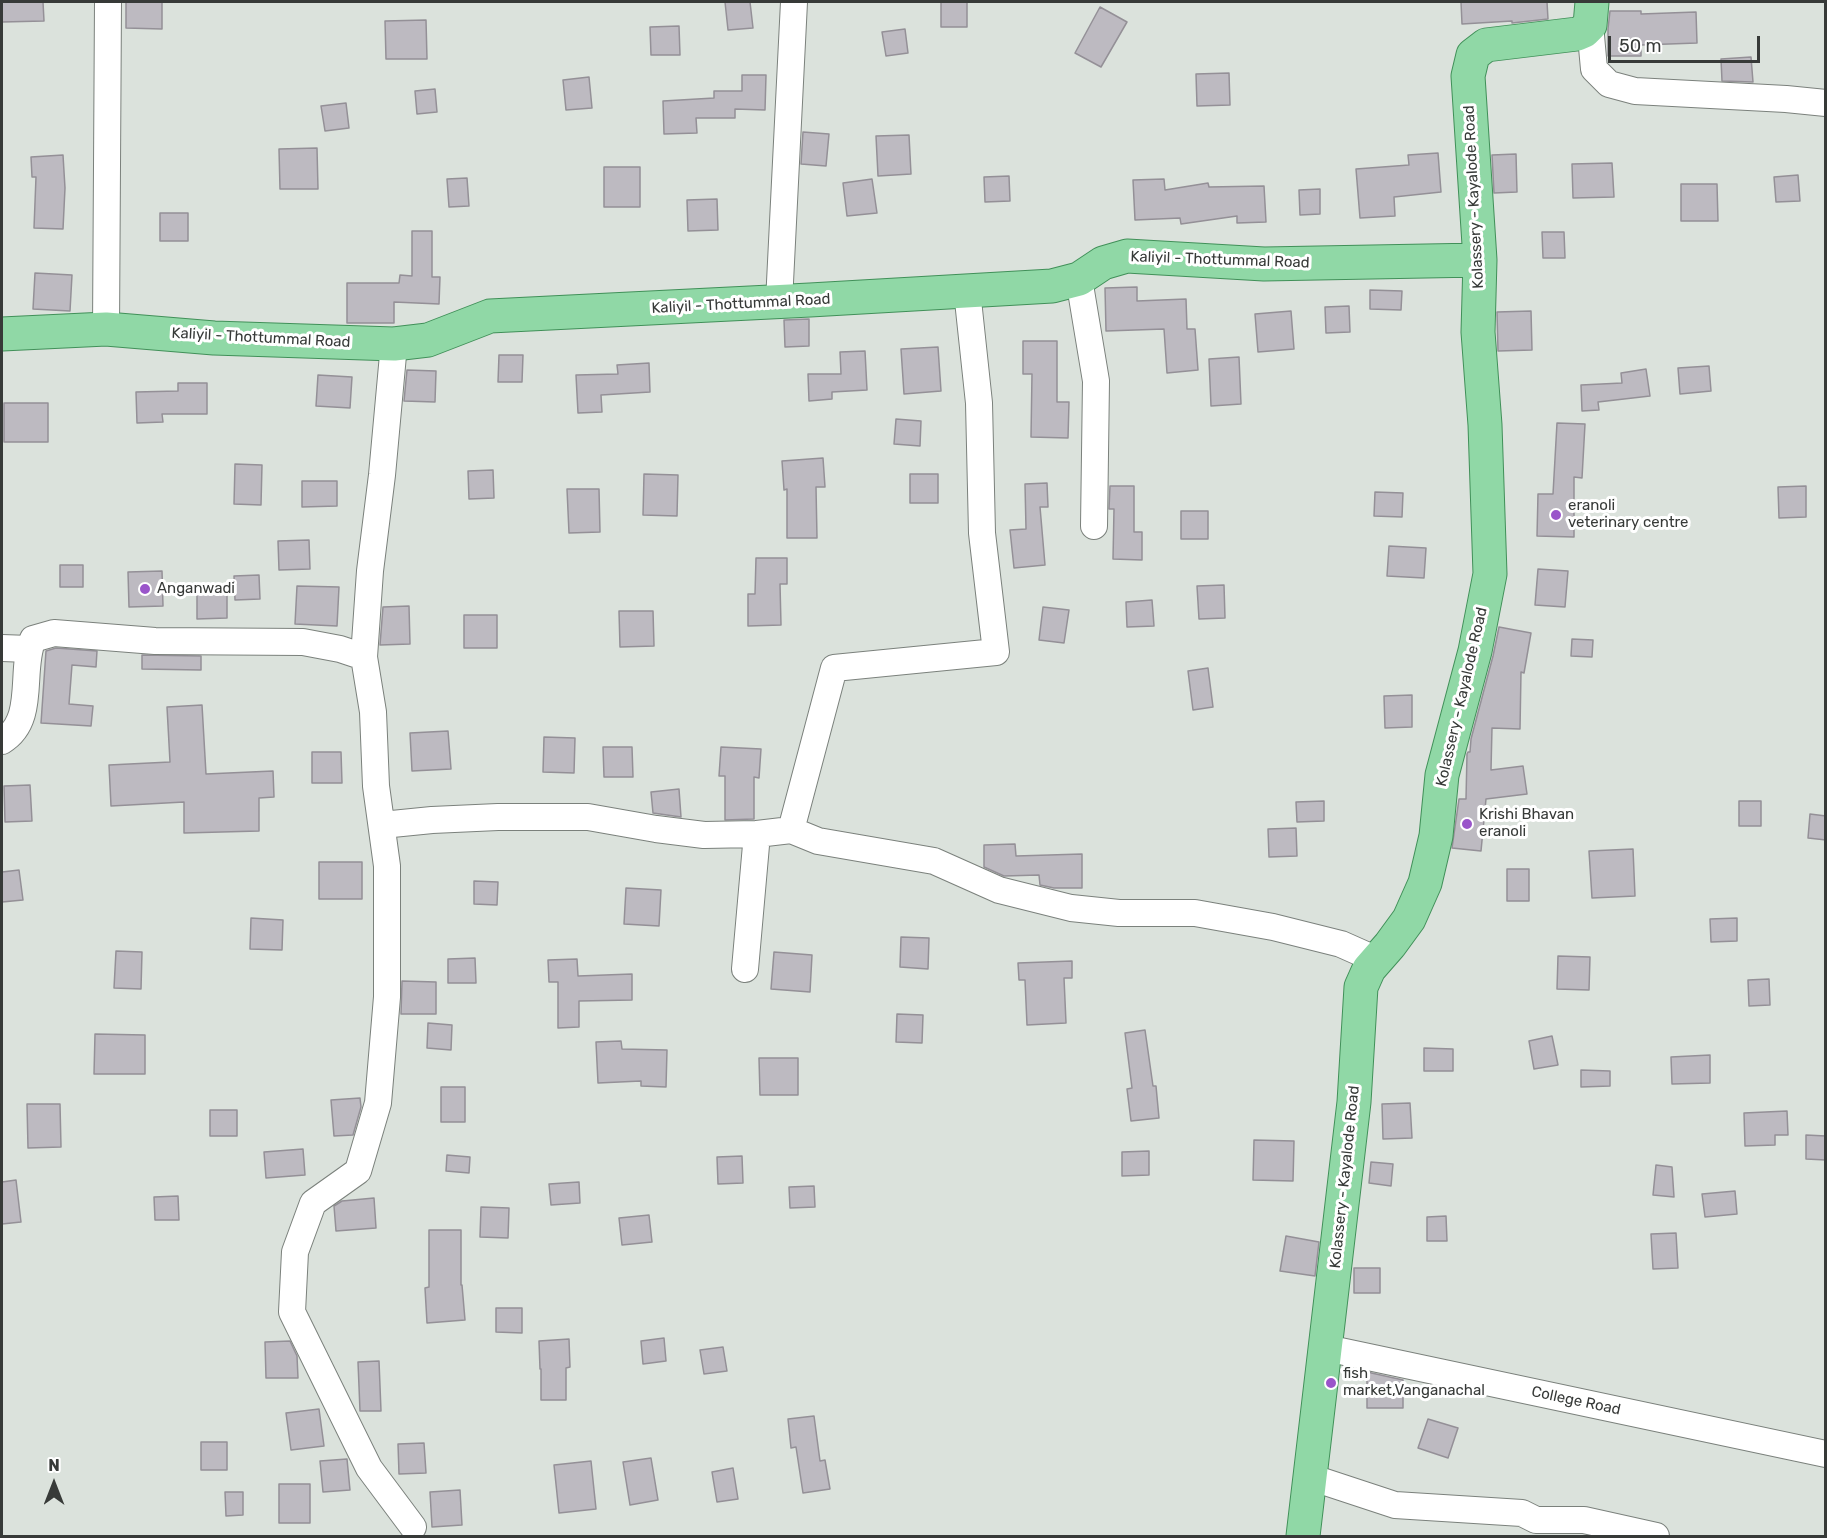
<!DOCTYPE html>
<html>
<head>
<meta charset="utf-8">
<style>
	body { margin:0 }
	#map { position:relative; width:1827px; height:1538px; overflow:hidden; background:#dbe2dc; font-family:Rubik,sans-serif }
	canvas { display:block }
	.frame { position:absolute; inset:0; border:3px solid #373a38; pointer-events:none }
	.north { position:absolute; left:24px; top:1454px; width:60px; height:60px; -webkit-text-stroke:4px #fff; paint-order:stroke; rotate:0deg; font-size:16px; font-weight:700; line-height:24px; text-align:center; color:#373a38 }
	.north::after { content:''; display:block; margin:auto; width:21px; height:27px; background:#373a38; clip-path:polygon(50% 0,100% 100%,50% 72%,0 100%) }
	.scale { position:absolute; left:1608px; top:36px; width:152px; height:27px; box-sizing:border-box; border:3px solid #373a38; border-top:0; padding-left:8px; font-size:18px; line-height:21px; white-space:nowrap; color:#373a38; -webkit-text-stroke:4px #fff; paint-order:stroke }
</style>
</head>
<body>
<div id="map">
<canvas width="1827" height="1538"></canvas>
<div class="frame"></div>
<div class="north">N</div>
<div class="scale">50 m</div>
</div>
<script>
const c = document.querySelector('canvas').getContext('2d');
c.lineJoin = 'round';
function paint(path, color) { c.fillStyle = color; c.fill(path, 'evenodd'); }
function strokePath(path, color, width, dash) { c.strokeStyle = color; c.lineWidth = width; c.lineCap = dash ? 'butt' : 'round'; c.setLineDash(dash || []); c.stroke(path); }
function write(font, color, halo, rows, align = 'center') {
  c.font = font + ' Rubik,sans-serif'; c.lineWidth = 6; c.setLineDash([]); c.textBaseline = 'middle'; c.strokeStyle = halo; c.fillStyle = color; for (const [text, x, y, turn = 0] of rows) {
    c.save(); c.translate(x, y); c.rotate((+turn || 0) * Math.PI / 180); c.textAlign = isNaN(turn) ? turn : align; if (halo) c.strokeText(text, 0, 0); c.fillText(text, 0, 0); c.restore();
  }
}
const building = new Path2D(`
	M 2,2 L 43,2 L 44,21 L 2,22 Z
	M 126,2 L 162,2 L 162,29 L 126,28 Z
	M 725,2 L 750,2 L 753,28 L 728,30 Z
	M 941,2 L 967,2 L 967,27 L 941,27 Z
	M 1461,2 L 1547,2 L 1548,19 L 1512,23 L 1512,21 L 1462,24 Z
	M 1100,7 L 1127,22 L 1101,67 L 1075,53 Z
	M 1610,11 L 1641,11 L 1641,14 L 1696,12 L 1697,43 L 1641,45 L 1641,56 L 1608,56 L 1608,29 Z
	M 426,20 L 427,59 L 386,59 L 385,21 Z
	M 679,26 L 680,55 L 651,55 L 650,27 Z
	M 905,29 L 908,53 L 886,56 L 882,32 Z
	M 1751,57 L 1753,82 L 1722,81 L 1721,59 Z
	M 1229,73 L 1230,105 L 1197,106 L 1196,74 Z
	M 742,75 L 766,75 L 765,110 L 735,109 L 735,118 L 696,118 L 697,133 L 664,134 L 663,101 L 714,98 L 714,91 L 742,91 Z
	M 589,77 L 592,108 L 566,110 L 563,80 Z
	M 435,89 L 437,112 L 417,114 L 415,91 Z
	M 346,103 L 349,128 L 325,131 L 321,106 Z
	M 803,132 L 829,134 L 826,166 L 801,164 Z
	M 909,135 L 911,174 L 878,176 L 876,136 Z
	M 317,148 L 318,189 L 280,189 L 279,149 Z
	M 1438,153 L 1441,192 L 1394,197 L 1395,216 L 1360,218 L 1356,169 L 1409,165 L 1408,155 Z
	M 1516,154 L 1517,192 L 1494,193 L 1492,155 Z
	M 63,155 L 65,188 L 63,229 L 34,228 L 36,177 L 32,177 L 31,157 Z
	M 1612,163 L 1614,197 L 1573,198 L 1572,164 Z
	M 604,167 L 640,167 L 640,207 L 604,207 Z
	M 1798,175 L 1800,201 L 1776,202 L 1774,177 Z
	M 1009,176 L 1010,201 L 985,202 L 984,177 Z
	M 467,178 L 469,206 L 449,207 L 447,179 Z
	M 872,179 L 877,213 L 847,216 L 843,183 Z
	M 1164,179 L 1165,190 L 1208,183 L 1209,187 L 1264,186 L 1266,222 L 1237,223 L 1237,216 L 1181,224 L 1180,218 L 1135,220 L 1133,180 Z
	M 1681,184 L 1717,184 L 1718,221 L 1681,221 Z
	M 1320,189 L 1320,214 L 1300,215 L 1299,190 Z
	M 717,199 L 718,230 L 688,231 L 687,200 Z
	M 160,213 L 188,213 L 188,241 L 160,241 Z
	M 412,231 L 432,231 L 432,277 L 440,277 L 439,304 L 394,302 L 394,323 L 347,323 L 347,283 L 399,283 L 400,275 L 412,276 Z
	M 1542,232 L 1564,232 L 1565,258 L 1543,258 Z
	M 35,273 L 72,275 L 70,311 L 33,309 Z
	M 1137,287 L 1137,301 L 1186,299 L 1187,329 L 1195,329 L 1198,370 L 1167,373 L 1164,329 L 1106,331 L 1105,288 Z
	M 1370,290 L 1402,291 L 1401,310 L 1370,309 Z
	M 1349,306 L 1350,332 L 1326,333 L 1325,307 Z
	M 1291,311 L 1294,349 L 1258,352 L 1255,314 Z
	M 1531,311 L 1532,350 L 1498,351 L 1497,312 Z
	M 809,319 L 809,346 L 785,347 L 784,320 Z
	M 1023,341 L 1057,341 L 1057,402 L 1069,402 L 1068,438 L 1031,437 L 1032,374 L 1023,374 Z
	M 938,347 L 941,391 L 904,394 L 901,349 Z
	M 865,351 L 867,390 L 832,392 L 832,399 L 809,401 L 808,374 L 841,374 L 840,352 Z
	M 499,355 L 523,355 L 522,382 L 498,382 Z
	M 1239,357 L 1241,404 L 1211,406 L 1209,359 Z
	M 649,363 L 650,392 L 601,395 L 602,412 L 578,413 L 576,375 L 618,374 L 617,365 Z
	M 1709,366 L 1711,391 L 1680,394 L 1678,368 Z
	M 1646,369 L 1650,396 L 1598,402 L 1599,410 L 1582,411 L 1581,385 L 1622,383 L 1621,373 Z
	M 407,370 L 436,371 L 435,402 L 404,401 Z
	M 318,375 L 352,377 L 350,408 L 316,406 Z
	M 178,383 L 207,383 L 207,414 L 162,414 L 163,422 L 137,423 L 136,392 L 178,391 Z
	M 4,403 L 48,403 L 48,442 L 4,442 Z
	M 896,419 L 921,421 L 920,446 L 894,444 Z
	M 1557,423 L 1585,424 L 1582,478 L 1574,477 L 1574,537 L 1537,536 L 1538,494 L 1553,494 Z
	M 823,458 L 825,487 L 816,487 L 817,538 L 787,538 L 787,489 L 784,490 L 782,461 Z
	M 235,464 L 262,465 L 261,505 L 234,504 Z
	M 493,470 L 494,498 L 469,499 L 468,471 Z
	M 644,474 L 678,475 L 677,516 L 643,515 Z
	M 910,474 L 938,474 L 938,503 L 910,503 Z
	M 302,481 L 337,481 L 337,506 L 302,507 Z
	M 1047,483 L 1048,507 L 1040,507 L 1045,565 L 1014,568 L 1010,530 L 1026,529 L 1025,484 Z
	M 1110,486 L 1134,486 L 1134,532 L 1142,532 L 1142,560 L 1113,559 L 1114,509 L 1109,509 Z
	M 1806,486 L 1806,517 L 1779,518 L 1778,487 Z
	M 567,489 L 599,489 L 600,532 L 569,533 Z
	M 1375,492 L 1403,493 L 1402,517 L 1374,516 Z
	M 1181,511 L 1208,511 L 1208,539 L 1181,539 Z
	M 309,540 L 310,569 L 279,570 L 278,541 Z
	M 1389,546 L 1426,548 L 1424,578 L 1387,576 Z
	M 756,558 L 787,558 L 787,584 L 780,584 L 781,625 L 748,626 L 748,594 L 755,594 Z
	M 60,565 L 83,565 L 83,587 L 60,587 Z
	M 1538,569 L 1568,571 L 1565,607 L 1535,605 Z
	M 162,571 L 163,606 L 129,607 L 128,572 Z
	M 259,575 L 260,599 L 235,600 L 234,576 Z
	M 1224,585 L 1225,618 L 1199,619 L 1197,586 Z
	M 297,586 L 339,587 L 337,626 L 295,624 Z
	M 227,591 L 227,618 L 197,619 L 197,592 Z
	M 1152,600 L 1154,626 L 1127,627 L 1126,602 Z
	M 409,606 L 410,644 L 380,645 L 383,607 Z
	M 1043,607 L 1069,610 L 1064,643 L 1039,640 Z
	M 619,611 L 653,611 L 654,646 L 620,647 Z
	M 464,615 L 497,615 L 497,648 L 464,648 Z
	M 1499,627 L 1531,633 L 1524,673 L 1521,672 L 1520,729 L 1492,728 L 1491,770 L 1523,766 L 1527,794 L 1486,799 L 1481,851 L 1452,848 L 1459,799 L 1466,799 L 1467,754 L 1468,752 L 1470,752 L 1471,739 L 1493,656 Z
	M 1572,639 L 1593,640 L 1592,657 L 1571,656 Z
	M 56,648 L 97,651 L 96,667 L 72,665 L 69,704 L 93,706 L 91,726 L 41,723 L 46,651 Z
	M 142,655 L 201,656 L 201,670 L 142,669 Z
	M 1208,668 L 1213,707 L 1193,710 L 1188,671 Z
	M 1412,695 L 1412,727 L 1385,728 L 1384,696 Z
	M 202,705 L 206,774 L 273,771 L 274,797 L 259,798 L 259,831 L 184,833 L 184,802 L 111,806 L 109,765 L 170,762 L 167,707 Z
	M 448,731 L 451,769 L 412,771 L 410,733 Z
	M 544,737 L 575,738 L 574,773 L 543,772 Z
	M 603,747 L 632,747 L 633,777 L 604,777 Z
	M 721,747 L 761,749 L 759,778 L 754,777 L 754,819 L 725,820 L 725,776 L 719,776 Z
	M 312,752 L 341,752 L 342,783 L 312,783 Z
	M 30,785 L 32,821 L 5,822 L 4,786 Z
	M 679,789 L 681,817 L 653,813 L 651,792 Z
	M 1324,801 L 1324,821 L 1297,822 L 1296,802 Z
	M 1739,801 L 1761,801 L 1761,826 L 1739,826 Z
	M 1810,814 L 1826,816 L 1826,840 L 1808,838 Z
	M 1296,828 L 1297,856 L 1269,857 L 1268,829 Z
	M 1015,844 L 1016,856 L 1082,854 L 1082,888 L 1054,888 L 1040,885 L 1039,875 L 1004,876 L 984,867 L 984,845 Z
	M 1633,849 L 1635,896 L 1592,898 L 1589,851 Z
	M 319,862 L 362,862 L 362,899 L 319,899 Z
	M 1507,869 L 1529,869 L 1529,901 L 1507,901 Z
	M 19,870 L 23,900 L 2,902 L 2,872 Z
	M 474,881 L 498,882 L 497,905 L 474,904 Z
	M 626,888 L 661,890 L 659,926 L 624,924 Z
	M 251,918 L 283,920 L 282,950 L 250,949 Z
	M 1737,918 L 1737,941 L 1711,942 L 1710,919 Z
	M 901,937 L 929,938 L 928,969 L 900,967 Z
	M 116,951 L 142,952 L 141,989 L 114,988 Z
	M 774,952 L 812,955 L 810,992 L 771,989 Z
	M 1558,956 L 1590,957 L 1589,990 L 1557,989 Z
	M 475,958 L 476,983 L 448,983 L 448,959 Z
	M 577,959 L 578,976 L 632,974 L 632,1000 L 579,1001 L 579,1027 L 558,1028 L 558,982 L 549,982 L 548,960 Z
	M 1072,961 L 1072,978 L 1064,978 L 1066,1023 L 1027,1025 L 1025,980 L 1019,980 L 1018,963 Z
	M 1769,979 L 1770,1005 L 1749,1006 L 1748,980 Z
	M 402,981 L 436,982 L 436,1014 L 401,1014 Z
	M 897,1014 L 923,1015 L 922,1043 L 896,1042 Z
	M 428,1023 L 452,1025 L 451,1050 L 427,1048 Z
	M 1145,1030 L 1153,1086 L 1156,1086 L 1159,1118 L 1131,1121 L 1127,1089 L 1132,1088 L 1125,1033 Z
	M 95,1034 L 145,1035 L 145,1074 L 94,1074 Z
	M 1552,1036 L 1558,1065 L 1534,1069 L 1529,1041 Z
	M 621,1041 L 622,1049 L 667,1050 L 666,1087 L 641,1086 L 641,1081 L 598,1083 L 596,1042 Z
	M 1424,1048 L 1453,1049 L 1453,1071 L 1424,1071 Z
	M 1710,1055 L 1710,1083 L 1672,1084 L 1671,1057 Z
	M 759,1058 L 798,1058 L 798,1095 L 760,1095 Z
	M 1581,1070 L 1610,1071 L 1610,1086 L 1581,1087 Z
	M 441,1087 L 465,1087 L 465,1122 L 441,1122 Z
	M 360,1098 L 361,1107 L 353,1135 L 334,1136 L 331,1100 Z
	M 1410,1103 L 1412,1138 L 1383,1139 L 1382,1104 Z
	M 27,1104 L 60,1104 L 61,1147 L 28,1148 Z
	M 210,1110 L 237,1110 L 237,1136 L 210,1136 Z
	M 1787,1111 L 1788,1135 L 1775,1135 L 1775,1145 L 1745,1146 L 1744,1113 Z
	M 1806,1135 L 1826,1136 L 1826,1160 L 1806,1159 Z
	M 1254,1140 L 1294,1141 L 1293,1181 L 1253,1180 Z
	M 303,1149 L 305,1175 L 266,1178 L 264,1152 Z
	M 1149,1151 L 1149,1175 L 1122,1176 L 1122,1152 Z
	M 447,1155 L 470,1157 L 469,1173 L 446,1171 Z
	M 742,1156 L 743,1183 L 718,1184 L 717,1157 Z
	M 1371,1162 L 1393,1164 L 1391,1186 L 1369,1183 Z
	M 1656,1165 L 1672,1167 L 1674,1197 L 1653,1195 Z
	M 16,1180 L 21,1222 L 2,1224 L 2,1182 Z
	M 579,1182 L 580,1203 L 551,1205 L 549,1184 Z
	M 814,1186 L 815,1207 L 790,1208 L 789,1187 Z
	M 1735,1191 L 1737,1214 L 1705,1217 L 1702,1194 Z
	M 178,1196 L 179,1220 L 155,1220 L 154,1197 Z
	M 374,1198 L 376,1228 L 336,1231 L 334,1206 L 342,1201 Z
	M 481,1207 L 509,1208 L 508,1238 L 480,1237 Z
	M 649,1215 L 652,1242 L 622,1245 L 619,1218 Z
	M 1446,1216 L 1447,1241 L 1427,1241 L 1427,1217 Z
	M 429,1230 L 461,1230 L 461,1285 L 462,1285 L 465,1320 L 427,1323 L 425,1288 L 429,1287 Z
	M 1676,1233 L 1678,1268 L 1653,1269 L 1651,1234 Z
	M 1286,1236 L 1319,1242 L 1315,1276 L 1280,1271 Z
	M 1354,1268 L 1380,1268 L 1380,1293 L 1354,1293 Z
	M 496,1308 L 522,1308 L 522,1333 L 496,1332 Z
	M 664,1338 L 666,1361 L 643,1364 L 641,1341 Z
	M 569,1339 L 570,1367 L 566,1368 L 566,1400 L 541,1400 L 541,1369 L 540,1369 L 539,1341 Z
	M 290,1341 L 297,1356 L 298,1378 L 266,1378 L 265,1342 Z
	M 723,1347 L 727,1371 L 704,1374 L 700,1350 Z
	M 379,1361 L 381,1411 L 360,1411 L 358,1362 Z
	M 1367,1372 L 1403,1380 L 1403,1408 L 1367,1408 Z
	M 319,1409 L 324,1446 L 291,1450 L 286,1413 Z
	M 814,1416 L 820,1461 L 825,1460 L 830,1489 L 803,1493 L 796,1447 L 791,1448 L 788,1419 Z
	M 1428,1419 L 1458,1428 L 1448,1458 L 1418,1448 Z
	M 201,1442 L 227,1442 L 227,1470 L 201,1470 Z
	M 424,1443 L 426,1473 L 399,1474 L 398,1444 Z
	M 651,1458 L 658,1500 L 630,1505 L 623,1462 Z
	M 347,1459 L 350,1490 L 323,1492 L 320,1461 Z
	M 591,1461 L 596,1509 L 559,1513 L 554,1465 Z
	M 733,1468 L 738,1499 L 717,1502 L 712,1472 Z
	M 279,1484 L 310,1484 L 310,1523 L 279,1523 Z
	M 460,1490 L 462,1525 L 432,1527 L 430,1492 Z
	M 225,1492 L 243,1492 L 243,1515 L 226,1516 Z`);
paint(building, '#bdbac1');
strokePath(building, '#949097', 1.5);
const minor = new Path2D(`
	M 1590,25 L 1594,69 L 1609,84 L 1635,91 L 1786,99 L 1826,103
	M 1079,279 L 1096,381 L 1094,526
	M 779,302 L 794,2
	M 106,329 L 108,2
	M 394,344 L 382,475 L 370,571 L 364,657 L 373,712 L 376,786 L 387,866 L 387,997 L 378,1103 L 358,1171 L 313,1203 L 295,1252 L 292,1312 L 369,1468 L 413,1527
	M 2,648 L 29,649
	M 2,741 C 37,720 19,670 33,639 L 54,633 L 155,641 L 303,642 L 340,649 L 364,657
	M 382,825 L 432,820 L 498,817 L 588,817 L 656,829 L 704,835 L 757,834
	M 791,830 L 818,841 L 934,861 L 999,890 L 1071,908 L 1119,913 L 1195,913 L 1273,927 L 1341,944 L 1377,960
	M 745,969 L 757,834 L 791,830 L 834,668 L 996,652 L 982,533 L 979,403 L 967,291
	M 1326,1348 L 1826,1454
	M 1310,1477 L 1395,1505 L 1522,1513 L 1536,1520 L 1584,1520 L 1656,1536`);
const major = new Path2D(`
	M 2,334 L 106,329 L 214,338 L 394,344 L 428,340 L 490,316 L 810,300 L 1052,286 L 1079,279 L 1103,263 L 1127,256 L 1264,264 L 1480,260
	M 1303,1536 L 1354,1102 L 1361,987 L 1369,969 L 1390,945 L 1409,919 L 1425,883 L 1436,836 L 1442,775 L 1475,651 L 1490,574 L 1485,425 L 1478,332 L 1480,260 L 1468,76 L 1473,55 L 1486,45 L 1577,34 L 1584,31 L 1590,25 L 1592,2`);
strokePath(minor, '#7b817c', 28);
strokePath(major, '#419059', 35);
strokePath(minor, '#fff', 26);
strokePath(major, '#90d8a6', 33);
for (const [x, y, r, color] of [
	[1556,515,6,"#9a55ca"],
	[145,589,6,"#9a55ca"],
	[1467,824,6,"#9a55ca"],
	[1331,1383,6,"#9a55ca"]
]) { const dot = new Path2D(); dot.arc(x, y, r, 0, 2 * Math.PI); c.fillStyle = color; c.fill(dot); strokePath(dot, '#fff', 2); }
write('15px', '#373a38', '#fff', [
	["Kolassery - Kayalode Road",1474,197,-93],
	["Kaliyil - Thottummal Road",1220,260,2],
	["Kaliyil - Thottummal Road",741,304,-3],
	["Kaliyil - Thottummal Road",261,338,3],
	["Kolassery - Kayalode Road",1462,697,-77],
	["Kolassery - Kayalode Road",1345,1177,-84],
	["College Road",1576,1401,12]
]);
write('15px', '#373a38', '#fff', [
	["eranoli",1568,506],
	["veterinary centre",1568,523],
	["Anganwadi",157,589],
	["Krishi Bhavan",1479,815],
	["eranoli",1479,832],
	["fish",1343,1374],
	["market,Vanganachal",1343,1391]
], 'left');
</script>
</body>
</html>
